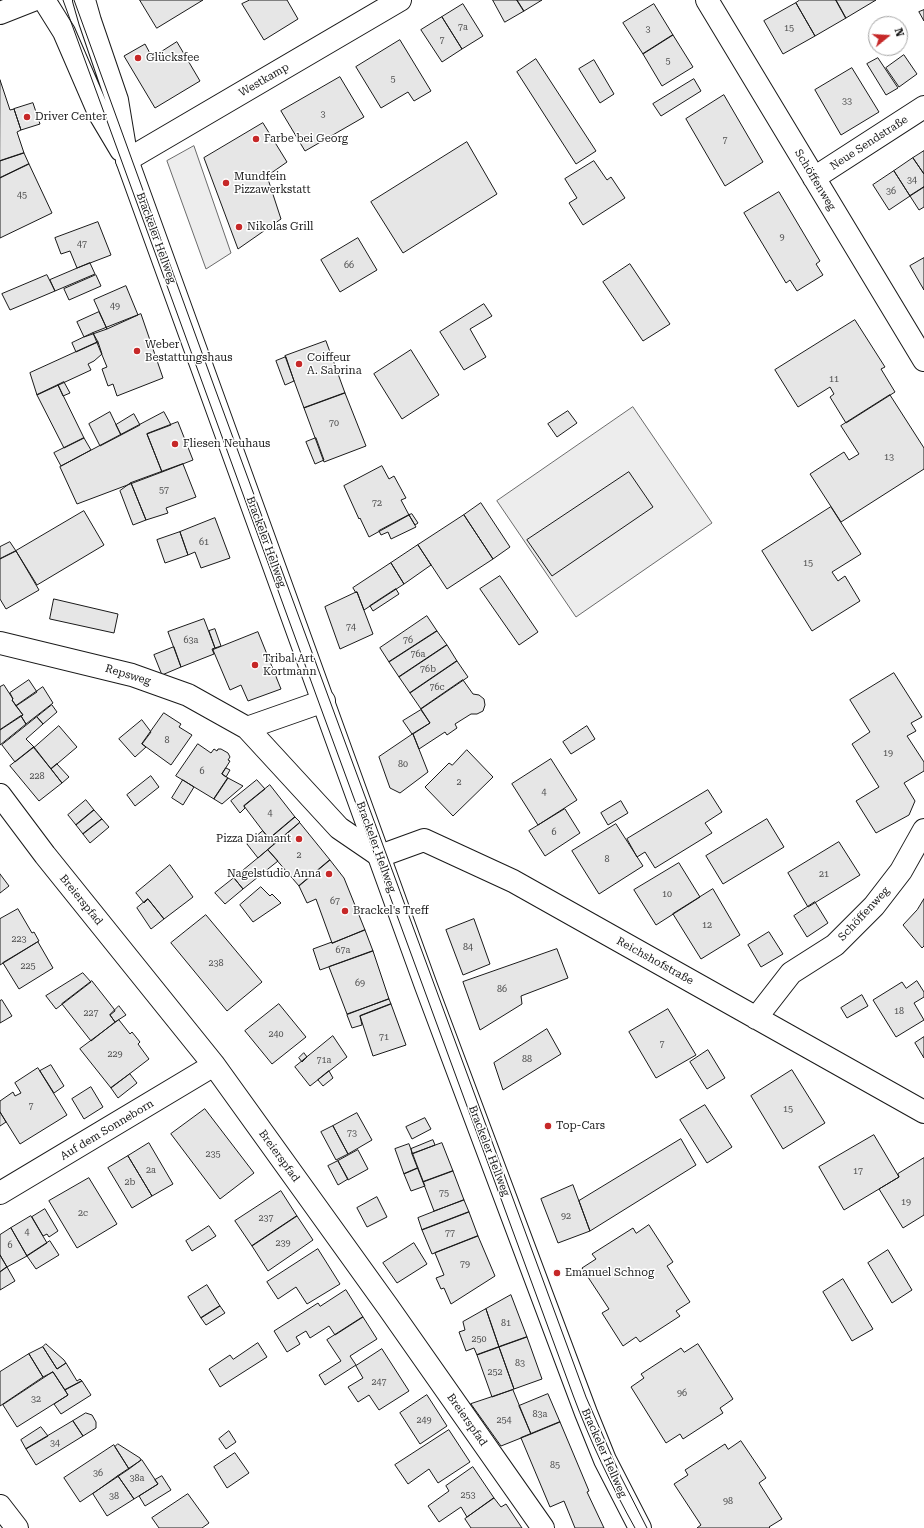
<!DOCTYPE html>
<html>
<head>
<meta charset="utf-8">
<style>
	body { margin:0 }
	#map { position:relative; width:924px; height:1528px; overflow:hidden; background:#fff; font-family:"Roboto Serif",serif }
	canvas { display:block }
	.north { position:absolute; left:868px; top:16px; width:40px; height:40px; box-sizing:border-box; background:#fff; border:1px solid #a3a3a3; border-radius:50%; rotate:72deg; font-size:11px; font-weight:700; line-height:16px; text-align:center; color:#1a1a1a }
	.north::after { content:''; display:block; margin:auto; width:14px; height:18px; background:#c62828; clip-path:polygon(50% 0,100% 100%,50% 72%,0 100%) }
</style>
</head>
<body>
<div id="map">
<canvas width="924" height="1528"></canvas>
<div class="north">N</div>
</div>
<script>
const c = document.querySelector('canvas').getContext('2d');
c.lineJoin = 'round';
function paint(path, color) { c.fillStyle = color; c.fill(path, 'evenodd'); }
function strokePath(path, color, width, dash) { c.strokeStyle = color; c.lineWidth = width; c.lineCap = dash ? 'butt' : 'round'; c.setLineDash(dash || []); c.stroke(path); }
function write(font, color, halo, rows, align = 'center') {
  c.font = font + ' "Roboto Serif",serif'; c.lineWidth = 3; c.setLineDash([]); c.textBaseline = 'middle'; c.strokeStyle = halo; c.fillStyle = color; for (const [text, x, y, turn = 0] of rows) {
    c.save(); c.translate(x, y); c.rotate((+turn || 0) * Math.PI / 180); c.textAlign = isNaN(turn) ? turn : align; if (halo) c.strokeText(text, 0, 0); c.fillText(text, 0, 0); c.restore();
  }
}
const built = new Path2D(`
	M 194,146 L 231,253 L 206,269 L 167,161 Z
	M 633,407 L 712,523 L 576,617 L 497,501 Z`);
paint(built, '#ededed');
strokePath(built, '#6a6a6a', 1);
const building = new Path2D(`
	M 140,0 L 203,0 L 157,28 Z
	M 250,0 L 287,0 L 298,19 L 264,40 L 242,4 Z
	M 493,0 L 517,0 L 524,11 L 505,22 Z
	M 517,0 L 542,0 L 524,11 Z
	M 800,0 L 836,0 L 846,18 L 815,36 L 796,3 Z
	M 836,0 L 876,0 L 846,18 Z
	M 796,3 L 815,36 L 783,54 L 764,21 Z
	M 463,4 L 483,36 L 462,49 L 442,17 Z
	M 654,4 L 673,35 L 643,54 L 623,23 Z
	M 924,10 L 924,21 L 919,12 Z
	M 442,17 L 462,49 L 442,62 L 421,30 Z
	M 673,35 L 693,67 L 662,86 L 643,54 Z
	M 400,40 L 431,91 L 414,101 L 408,92 L 381,108 L 356,67 Z
	M 177,42 L 200,81 L 155,108 L 124,56 L 145,44 L 152,57 Z
	M 904,55 L 917,74 L 899,87 L 886,68 Z
	M 878,58 L 898,88 L 886,95 L 867,64 Z
	M 536,59 L 596,151 L 576,164 L 517,72 Z
	M 594,60 L 614,94 L 600,103 L 579,69 Z
	M 852,68 L 879,112 L 841,135 L 815,90 Z
	M 340,77 L 364,117 L 305,151 L 281,111 Z
	M 694,79 L 701,91 L 661,116 L 653,104 Z
	M 0,80 L 10,110 L 14,109 L 21,130 L 17,132 L 24,153 L 0,161 Z
	M 724,95 L 763,162 L 725,186 L 686,119 Z
	M 33,103 L 40,124 L 21,130 L 14,109 Z
	M 263,123 L 287,162 L 267,176 L 281,219 L 238,249 L 204,158 Z
	M 467,142 L 497,194 L 403,253 L 371,202 Z
	M 924,151 L 924,174 L 913,158 Z
	M 24,153 L 29,164 L 0,178 L 0,161 Z
	M 913,158 L 924,174 L 924,187 L 910,196 L 894,171 Z
	M 594,161 L 607,180 L 611,177 L 625,198 L 583,225 L 569,203 L 577,198 L 565,179 Z
	M 29,164 L 52,213 L 0,238 L 0,178 Z
	M 894,171 L 910,196 L 889,210 L 873,185 Z
	M 924,187 L 924,207 L 919,210 L 910,196 Z
	M 779,192 L 820,261 L 816,264 L 823,275 L 797,291 L 790,280 L 786,283 L 744,213 Z
	M 98,222 L 111,255 L 77,268 L 70,251 L 61,254 L 55,238 Z
	M 358,238 L 377,270 L 340,292 L 321,260 Z
	M 924,258 L 924,290 L 910,266 Z
	M 90,263 L 95,274 L 55,291 L 50,280 Z
	M 630,264 L 670,324 L 643,341 L 603,282 Z
	M 47,275 L 55,291 L 10,310 L 2,294 Z
	M 96,275 L 101,286 L 69,300 L 64,289 Z
	M 126,286 L 138,315 L 107,329 L 94,300 Z
	M 484,304 L 492,316 L 470,329 L 486,357 L 464,370 L 440,332 Z
	M 99,312 L 107,329 L 84,337 L 77,322 Z
	M 141,314 L 163,378 L 117,396 L 113,384 L 108,386 L 102,369 L 107,367 L 93,333 Z
	M 855,320 L 885,367 L 881,369 L 895,392 L 846,423 L 830,397 L 834,394 L 830,387 L 798,407 L 775,370 Z
	M 93,333 L 98,342 L 76,352 L 72,343 Z
	M 326,341 L 345,393 L 304,408 L 285,356 Z
	M 98,342 L 102,354 L 94,361 L 88,364 L 91,370 L 37,395 L 30,373 Z
	M 411,350 L 439,395 L 402,419 L 374,374 Z
	M 286,357 L 294,381 L 285,385 L 276,361 Z
	M 64,382 L 70,393 L 63,396 L 58,385 Z
	M 58,385 L 84,438 L 64,448 L 37,395 Z
	M 345,393 L 366,446 L 324,462 L 304,408 Z
	M 890,395 L 924,448 L 924,469 L 841,522 L 810,474 L 844,452 L 849,460 L 859,454 L 841,426 Z
	M 568,411 L 577,423 L 557,437 L 548,424 Z
	M 110,412 L 121,435 L 100,446 L 89,424 Z
	M 164,412 L 171,425 L 147,434 L 162,472 L 77,504 L 60,467 Z
	M 134,414 L 140,425 L 121,435 L 116,425 Z
	M 178,422 L 193,460 L 162,472 L 147,434 Z
	M 84,438 L 91,450 L 61,466 L 54,453 Z
	M 316,438 L 324,460 L 315,464 L 306,442 Z
	M 183,464 L 196,497 L 166,508 L 168,513 L 146,520 L 131,483 Z
	M 382,466 L 389,479 L 394,476 L 406,498 L 401,500 L 409,515 L 369,537 L 360,518 L 359,519 L 344,486 Z
	M 629,472 L 653,507 L 552,576 L 527,540 Z
	M 131,483 L 146,520 L 133,525 L 120,491 Z
	M 481,503 L 510,547 L 493,559 L 464,515 Z
	M 831,507 L 861,554 L 832,572 L 838,581 L 845,576 L 860,601 L 812,631 L 762,551 Z
	M 84,511 L 104,545 L 37,585 L 16,551 Z
	M 412,514 L 418,523 L 415,525 L 409,515 Z
	M 409,515 L 416,527 L 391,539 L 388,532 L 381,535 L 379,531 Z
	M 464,515 L 493,559 L 447,589 L 418,545 Z
	M 215,518 L 230,558 L 201,568 L 195,552 L 188,555 L 180,532 Z
	M 180,532 L 188,555 L 165,563 L 157,540 Z
	M 10,542 L 16,551 L 0,559 L 0,547 Z
	M 418,545 L 431,565 L 404,584 L 391,563 Z
	M 16,551 L 39,590 L 6,609 L 0,599 L 0,559 Z
	M 391,563 L 404,584 L 364,610 L 357,592 L 356,593 L 353,588 Z
	M 500,576 L 538,632 L 519,645 L 480,589 Z
	M 396,589 L 399,594 L 373,611 L 370,606 Z
	M 357,592 L 373,634 L 340,649 L 325,607 Z
	M 54,599 L 118,614 L 114,633 L 50,619 Z
	M 427,616 L 437,631 L 389,662 L 380,648 Z
	M 204,619 L 215,648 L 212,649 L 214,654 L 181,667 L 168,632 Z
	M 215,629 L 221,646 L 215,648 L 209,631 Z
	M 437,631 L 447,645 L 399,677 L 389,662 Z
	M 258,632 L 281,689 L 248,701 L 241,685 L 230,690 L 213,650 Z
	M 447,645 L 457,661 L 410,693 L 399,677 Z
	M 174,647 L 181,667 L 162,675 L 154,655 Z
	M 457,661 L 468,677 L 421,709 L 410,693 Z
	M 894,673 L 922,717 L 911,723 L 916,731 L 907,736 L 924,762 L 924,771 L 904,783 L 915,801 L 909,815 L 876,833 L 856,801 L 879,787 L 852,744 L 870,732 L 850,700 Z
	M 29,680 L 37,692 L 16,706 L 12,700 L 13,699 L 10,693 Z
	M 463,680 L 473,694 L 479,695 L 484,699 L 485,705 L 483,711 L 477,714 L 471,714 L 455,724 L 457,728 L 447,735 L 445,732 L 419,749 L 413,734 L 430,723 L 421,709 Z
	M 4,685 L 13,699 L 12,700 L 23,715 L 0,730 L 0,687 Z
	M 43,687 L 53,703 L 26,724 L 21,716 L 23,715 L 16,706 Z
	M 52,705 L 57,712 L 43,724 L 37,717 Z
	M 421,710 L 430,723 L 412,734 L 403,721 Z
	M 164,713 L 181,724 L 179,727 L 192,735 L 171,765 L 142,744 Z
	M 21,716 L 26,724 L 0,745 L 0,730 Z
	M 37,717 L 43,724 L 26,739 L 34,747 L 15,762 L 2,745 Z
	M 142,720 L 151,732 L 142,744 L 146,747 L 135,757 L 119,739 Z
	M 59,726 L 77,747 L 51,769 L 34,748 Z
	M 587,726 L 595,739 L 571,754 L 563,742 Z
	M 413,734 L 428,772 L 400,793 L 390,788 L 379,757 Z
	M 198,744 L 211,753 L 214,749 L 217,751 L 218,749 L 221,749 L 228,753 L 230,757 L 228,760 L 230,761 L 222,774 L 228,778 L 214,799 L 176,776 Z
	M 34,747 L 62,783 L 39,801 L 10,766 Z
	M 467,750 L 493,777 L 453,816 L 425,787 L 449,763 L 452,765 Z
	M 551,759 L 577,800 L 538,825 L 512,784 Z
	M 57,764 L 69,777 L 62,783 L 51,769 Z
	M 226,768 L 230,770 L 226,777 L 222,774 Z
	M 151,776 L 159,787 L 135,806 L 127,795 Z
	M 228,778 L 243,786 L 222,804 L 214,799 Z
	M 183,780 L 194,787 L 183,805 L 172,798 Z
	M 257,780 L 265,789 L 244,806 L 245,808 L 240,813 L 231,801 Z
	M 270,785 L 295,817 L 269,839 L 244,806 Z
	M 708,790 L 722,812 L 705,823 L 712,833 L 655,868 L 645,852 L 637,857 L 627,839 Z
	M 86,800 L 94,810 L 76,825 L 68,815 Z
	M 621,801 L 628,813 L 608,825 L 601,813 Z
	M 565,809 L 580,833 L 545,856 L 529,831 Z
	M 94,810 L 102,819 L 83,834 L 76,825 Z
	M 295,817 L 300,822 L 274,844 L 269,839 Z
	M 102,819 L 109,827 L 90,843 L 83,834 Z
	M 767,819 L 784,847 L 723,884 L 706,856 Z
	M 300,823 L 330,860 L 299,886 L 268,850 Z
	M 616,824 L 643,866 L 599,894 L 572,851 Z
	M 263,831 L 274,844 L 258,858 L 247,844 Z
	M 839,842 L 860,875 L 808,907 L 788,873 Z
	M 268,850 L 278,861 L 243,889 L 234,878 Z
	M 330,860 L 344,878 L 365,930 L 332,943 L 316,899 L 307,903 L 299,886 Z
	M 679,863 L 700,897 L 656,925 L 634,890 Z
	M 170,865 L 193,897 L 164,919 L 148,899 L 144,903 L 136,893 Z
	M 0,874 L 9,886 L 0,893 Z
	M 234,878 L 243,889 L 225,904 L 215,893 Z
	M 261,887 L 270,896 L 272,894 L 281,903 L 253,922 L 240,905 Z
	M 713,889 L 740,935 L 701,959 L 673,914 Z
	M 148,899 L 164,919 L 151,929 L 137,908 Z
	M 924,899 L 924,946 L 922,948 L 903,925 L 917,910 Z
	M 815,902 L 828,923 L 807,937 L 794,916 Z
	M 18,909 L 32,933 L 34,932 L 39,941 L 0,965 L 0,919 Z
	M 206,915 L 262,982 L 227,1011 L 171,943 Z
	M 474,919 L 490,964 L 463,975 L 446,930 Z
	M 365,930 L 373,951 L 320,970 L 313,949 L 332,942 L 332,943 Z
	M 769,932 L 783,954 L 761,967 L 748,945 Z
	M 38,942 L 53,968 L 19,989 L 3,963 Z
	M 557,949 L 568,978 L 521,996 L 522,1004 L 480,1030 L 463,982 Z
	M 373,951 L 389,999 L 347,1014 L 329,967 Z
	M 83,973 L 91,982 L 56,1009 L 46,996 Z
	M 92,981 L 114,1009 L 115,1011 L 110,1015 L 115,1022 L 91,1041 L 62,1004 Z
	M 917,981 L 924,992 L 924,997 L 914,1003 L 924,1020 L 896,1037 L 873,1000 L 902,982 L 906,988 Z
	M 862,995 L 868,1006 L 847,1018 L 841,1008 Z
	M 389,999 L 391,1004 L 360,1016 L 362,1025 L 352,1028 L 347,1015 Z
	M 2,1000 L 12,1016 L 0,1023 L 0,1001 Z
	M 279,1004 L 306,1037 L 272,1064 L 245,1031 Z
	M 391,1004 L 406,1045 L 373,1056 L 360,1016 Z
	M 119,1006 L 126,1015 L 115,1022 L 110,1015 Z
	M 668,1009 L 696,1055 L 656,1078 L 629,1032 Z
	M 119,1020 L 130,1034 L 132,1032 L 140,1042 L 138,1044 L 149,1059 L 111,1088 L 80,1049 Z
	M 547,1029 L 561,1054 L 503,1090 L 494,1063 Z
	M 333,1036 L 347,1057 L 310,1086 L 295,1067 Z
	M 924,1037 L 924,1058 L 915,1043 Z
	M 708,1050 L 725,1078 L 707,1089 L 690,1062 Z
	M 304,1053 L 307,1057 L 302,1062 L 299,1058 Z
	M 51,1065 L 64,1086 L 54,1093 L 40,1071 Z
	M 38,1068 L 67,1115 L 20,1144 L 0,1112 L 0,1101 L 13,1092 L 15,1096 L 21,1093 L 15,1083 Z
	M 792,1070 L 825,1123 L 783,1149 L 751,1096 Z
	M 329,1071 L 333,1078 L 323,1086 L 318,1080 Z
	M 130,1074 L 137,1083 L 118,1098 L 111,1088 Z
	M 91,1087 L 103,1107 L 84,1119 L 72,1099 Z
	M 705,1105 L 732,1147 L 707,1163 L 680,1120 Z
	M 205,1109 L 254,1173 L 220,1199 L 171,1134 Z
	M 0,1112 L 6,1122 L 0,1126 Z
	M 357,1113 L 372,1140 L 348,1154 L 333,1126 Z
	M 425,1118 L 431,1129 L 412,1139 L 406,1127 Z
	M 333,1126 L 348,1154 L 336,1160 L 321,1132 Z
	M 874,1135 L 899,1177 L 844,1210 L 819,1167 Z
	M 681,1139 L 696,1165 L 590,1231 L 579,1201 Z
	M 433,1140 L 435,1145 L 412,1154 L 411,1149 Z
	M 149,1143 L 173,1184 L 152,1196 L 128,1156 Z
	M 442,1143 L 453,1171 L 423,1182 L 412,1154 Z
	M 409,1144 L 418,1168 L 404,1174 L 395,1149 Z
	M 358,1150 L 368,1169 L 348,1180 L 338,1161 Z
	M 128,1156 L 152,1196 L 132,1208 L 108,1168 Z
	M 924,1158 L 924,1215 L 903,1228 L 879,1189 L 899,1177 L 898,1174 Z
	M 338,1161 L 348,1179 L 338,1185 L 328,1166 Z
	M 418,1168 L 425,1186 L 411,1191 L 404,1174 Z
	M 453,1171 L 464,1200 L 434,1211 L 423,1182 Z
	M 89,1178 L 117,1224 L 77,1248 L 49,1201 Z
	M 573,1185 L 590,1231 L 558,1243 L 541,1199 Z
	M 281,1191 L 297,1216 L 252,1246 L 235,1221 Z
	M 377,1197 L 387,1217 L 367,1227 L 357,1208 Z
	M 464,1200 L 469,1212 L 422,1230 L 418,1218 Z
	M 45,1209 L 58,1231 L 49,1237 L 47,1234 L 43,1236 L 32,1217 Z
	M 469,1212 L 478,1236 L 432,1254 L 422,1230 Z
	M 31,1216 L 47,1243 L 27,1256 L 11,1228 Z
	M 297,1216 L 313,1240 L 268,1271 L 252,1246 Z
	M 649,1225 L 673,1262 L 667,1266 L 690,1302 L 676,1311 L 680,1316 L 640,1342 L 636,1337 L 623,1346 L 602,1313 L 609,1309 L 582,1268 L 596,1259 L 592,1254 L 633,1228 L 636,1233 Z
	M 209,1226 L 216,1236 L 192,1251 L 186,1241 Z
	M 11,1228 L 27,1256 L 7,1267 L 0,1255 L 0,1235 Z
	M 478,1236 L 495,1276 L 451,1304 L 444,1288 L 441,1289 L 436,1278 L 444,1275 L 435,1253 Z
	M 50,1241 L 59,1255 L 36,1269 L 27,1256 Z
	M 414,1243 L 427,1264 L 397,1283 L 383,1263 Z
	M 318,1249 L 340,1284 L 307,1304 L 296,1287 L 278,1299 L 267,1282 Z
	M 888,1250 L 912,1290 L 892,1303 L 868,1263 Z
	M 0,1255 L 7,1267 L 0,1272 Z
	M 7,1267 L 15,1281 L 0,1290 L 0,1272 Z
	M 843,1279 L 873,1329 L 852,1341 L 823,1292 Z
	M 207,1285 L 220,1306 L 201,1318 L 188,1297 Z
	M 346,1290 L 363,1317 L 335,1335 L 329,1326 L 310,1338 L 306,1331 L 296,1337 L 300,1344 L 287,1352 L 274,1331 L 318,1303 L 320,1306 Z
	M 511,1295 L 527,1337 L 499,1347 L 486,1309 Z
	M 220,1306 L 225,1313 L 206,1325 L 201,1318 Z
	M 486,1309 L 499,1347 L 477,1355 L 474,1348 L 466,1351 L 459,1332 L 465,1330 L 463,1322 Z
	M 363,1317 L 377,1339 L 350,1356 L 356,1365 L 325,1385 L 319,1375 L 341,1361 L 327,1340 Z
	M 527,1337 L 542,1379 L 514,1389 L 499,1347 Z
	M 258,1343 L 267,1357 L 220,1387 L 209,1369 L 230,1355 L 233,1359 Z
	M 46,1344 L 64,1360 L 66,1363 L 57,1369 L 43,1347 Z
	M 698,1344 L 733,1399 L 720,1408 L 723,1413 L 683,1439 L 680,1434 L 666,1443 L 631,1387 L 644,1378 L 641,1374 L 681,1348 L 684,1352 Z
	M 43,1347 L 57,1369 L 66,1363 L 77,1381 L 80,1379 L 82,1381 L 65,1390 L 53,1372 L 43,1377 L 29,1354 Z
	M 499,1347 L 514,1389 L 492,1397 L 477,1355 Z
	M 382,1349 L 409,1391 L 379,1410 L 369,1395 L 358,1402 L 348,1387 L 363,1378 L 356,1366 Z
	M 29,1354 L 43,1377 L 0,1406 L 0,1372 Z
	M 53,1372 L 68,1395 L 17,1427 L 3,1405 Z
	M 82,1381 L 91,1395 L 61,1414 L 54,1404 L 68,1395 L 65,1390 Z
	M 513,1390 L 531,1434 L 501,1446 L 471,1404 Z
	M 548,1394 L 560,1422 L 531,1434 L 519,1406 Z
	M 427,1395 L 447,1426 L 420,1444 L 400,1413 Z
	M 86,1413 L 92,1415 L 96,1422 L 96,1428 L 83,1436 L 73,1421 Z
	M 73,1421 L 83,1436 L 36,1465 L 26,1449 Z
	M 560,1422 L 589,1491 L 587,1492 L 604,1528 L 575,1528 L 564,1501 L 550,1507 L 521,1438 Z
	M 41,1427 L 48,1436 L 26,1449 L 21,1440 Z
	M 449,1430 L 470,1462 L 438,1483 L 429,1469 L 408,1484 L 395,1465 Z
	M 229,1431 L 236,1442 L 226,1449 L 219,1439 Z
	M 741,1441 L 766,1478 L 759,1483 L 782,1519 L 769,1527 L 770,1528 L 697,1528 L 701,1525 L 674,1484 L 688,1475 L 685,1470 L 725,1444 L 728,1449 Z
	M 118,1444 L 140,1458 L 141,1460 L 129,1469 L 115,1447 Z
	M 114,1445 L 129,1469 L 80,1502 L 64,1478 Z
	M 235,1453 L 249,1473 L 227,1488 L 214,1467 Z
	M 142,1460 L 158,1484 L 134,1499 L 118,1476 Z
	M 473,1467 L 494,1498 L 467,1517 L 461,1507 L 439,1522 L 428,1506 L 449,1491 L 446,1486 Z
	M 118,1476 L 134,1499 L 107,1516 L 93,1494 Z
	M 162,1476 L 171,1490 L 145,1506 L 139,1496 L 158,1484 L 155,1480 Z
	M 188,1494 L 209,1523 L 202,1528 L 159,1528 L 152,1518 Z
	M 494,1498 L 501,1507 L 506,1504 L 522,1528 L 471,1528 L 465,1519 Z`);
paint(building, '#e6e6e6');
strokePath(building, '#1a1a1a', 1);
const minor = new Path2D(`
	M 707,0 L 924,360
	M 0,13 L 33,0
	M 127,160 L 400,0
	M 814,178 L 924,107
	M 0,643 L 132,675 L 188,695 L 247,728 L 339,828 L 380,856 L 424,840 L 513,881 L 924,1112
	M 247,728 L 324,701
	M 0,795 L 45,855 L 214,1065 L 388,1307 L 543,1528
	M 756,1018 L 791,973 L 835,945 L 874,906 L 901,871 L 924,830
	M 0,1193 L 214,1065
	M 0,1506 L 17,1528`);
const major = new Path2D(`
	M 44,0 L 64,32 L 99,113 L 121,150
	M 84,0 L 90,21 L 117,100 L 127,160 L 426,986 L 586,1413 L 605,1460 L 640,1528`);
strokePath(minor, '#1a1a1a', 24);
strokePath(major, '#1a1a1a', 24);
strokePath(minor, '#fff', 22);
strokePath(major, '#fff', 22);
strokePath(new Path2D(`
	M 63,0 L 319,703 L 573,1395 C 590,1441 611,1485 635,1528
	M 74,0 L 214,386 L 586,1397 L 621,1477 L 647,1528`), '#1a1a1a', 1);
for (const [x, y, r, color] of [
	[138,58,4,"#c62828"],
	[27,117,4,"#c62828"],
	[256,139,4,"#c62828"],
	[226,183,4,"#c62828"],
	[239,227,4,"#c62828"],
	[137,351,4,"#c62828"],
	[299,364,4,"#c62828"],
	[175,444,4,"#c62828"],
	[255,665,4,"#c62828"],
	[299,839,4,"#c62828"],
	[329,874,4,"#c62828"],
	[345,911,4,"#c62828"],
	[548,1126,4,"#c62828"],
	[557,1273,4,"#c62828"]
]) { const dot = new Path2D(); dot.arc(x, y, r, 0, 2 * Math.PI); c.fillStyle = color; c.fill(dot); strokePath(dot, '#fff', 1.5); }
write('9px', '#4d4d4d', null, [
	["7a",463,27],
	["15",789,28],
	["3",648,29],
	["7",442,40],
	["5",668,61],
	["5",393,79],
	["33",847,101],
	["3",323,114],
	["7",725,140],
	["34",912,180],
	["36",891,191],
	["45",22,195],
	["9",782,237],
	["47",82,244],
	["66",349,265],
	["49",115,306],
	["11",834,379],
	["70",334,423],
	["13",889,457],
	["57",164,490],
	["72",377,503],
	["61",204,542],
	["15",808,563],
	["74",351,627],
	["63a",191,640],
	["76",408,640],
	["76a",418,654],
	["76b",428,669],
	["76c",437,687],
	["8",167,740],
	["19",888,753],
	["80",403,764],
	["6",202,771],
	["228",37,776],
	["2",459,782],
	["4",544,792],
	["4",270,813],
	["6",554,832],
	["2",299,855],
	["8",607,859],
	["21",824,874],
	["10",667,894],
	["67",335,901],
	["12",707,925],
	["223",19,939],
	["84",468,947],
	["67a",343,950],
	["238",216,963],
	["225",28,966],
	["69",360,983],
	["86",502,989],
	["18",899,1011],
	["227",91,1013],
	["240",276,1034],
	["71",384,1037],
	["7",662,1044],
	["229",115,1054],
	["88",527,1059],
	["71a",324,1060],
	["7",31,1106],
	["15",788,1109],
	["73",352,1133],
	["235",213,1154],
	["2a",151,1170],
	["17",858,1171],
	["2b",130,1182],
	["75",444,1193],
	["19",906,1202],
	["2c",83,1213],
	["92",566,1216],
	["237",266,1218],
	["4",27,1232],
	["77",450,1233],
	["239",283,1243],
	["6",10,1245],
	["79",465,1264],
	["81",506,1323],
	["250",479,1339],
	["83",520,1363],
	["252",495,1372],
	["247",379,1382],
	["96",682,1393],
	["32",36,1399],
	["83a",540,1414],
	["249",424,1420],
	["254",504,1420],
	["34",55,1443],
	["85",555,1465],
	["36",98,1473],
	["38a",137,1478],
	["253",468,1495],
	["38",114,1496],
	["98",728,1501]
]);
write('11px', '#1a1a1a', '#fff', [
	["Glücksfee",146,58],
	["Driver Center",35,117],
	["Farbe bei Georg",264,139],
	["Mundfein",234,177],
	["Pizzawerkstatt",234,190],
	["Nikolas Grill",247,227],
	["Weber",145,345],
	["Bestattungshaus",145,358],
	["Coiffeur",307,358],
	["A. Sabrina",307,371],
	["Fliesen Neuhaus",183,444],
	["Tribal Art",263,659],
	["Kortmann",263,672],
	["Pizza Diamant",291,839,"right"],
	["Nagelstudio Anna",321,874,"right"],
	["Brackel's Treff",353,911],
	["Top-Cars",556,1126],
	["Emanuel Schnog",565,1273]
], 'left');
write('11px', '#1a1a1a', '#fff', [
	["Westkamp",264,80,-30],
	["Neue Sendstraße",869,143,-33],
	["Schöffenweg",815,180,59],
	["Brackeler Hellweg",156,238,70],
	["Brackeler Hellweg",266,542,70],
	["Repsweg",128,675,17],
	["Brackeler Hellweg",376,847,70],
	["Breierspfad",81,900,51],
	["Schöffenweg",864,914,-47],
	["Reichshofstraße",655,961,29],
	["Auf dem Sonneborn",107,1130,-31],
	["Brackeler Hellweg",489,1151,69],
	["Breierspfad",279,1156,54],
	["Breierspfad",467,1420,55],
	["Brackeler Hellweg",604,1453,66]
]);
</script>
</body>
</html>
